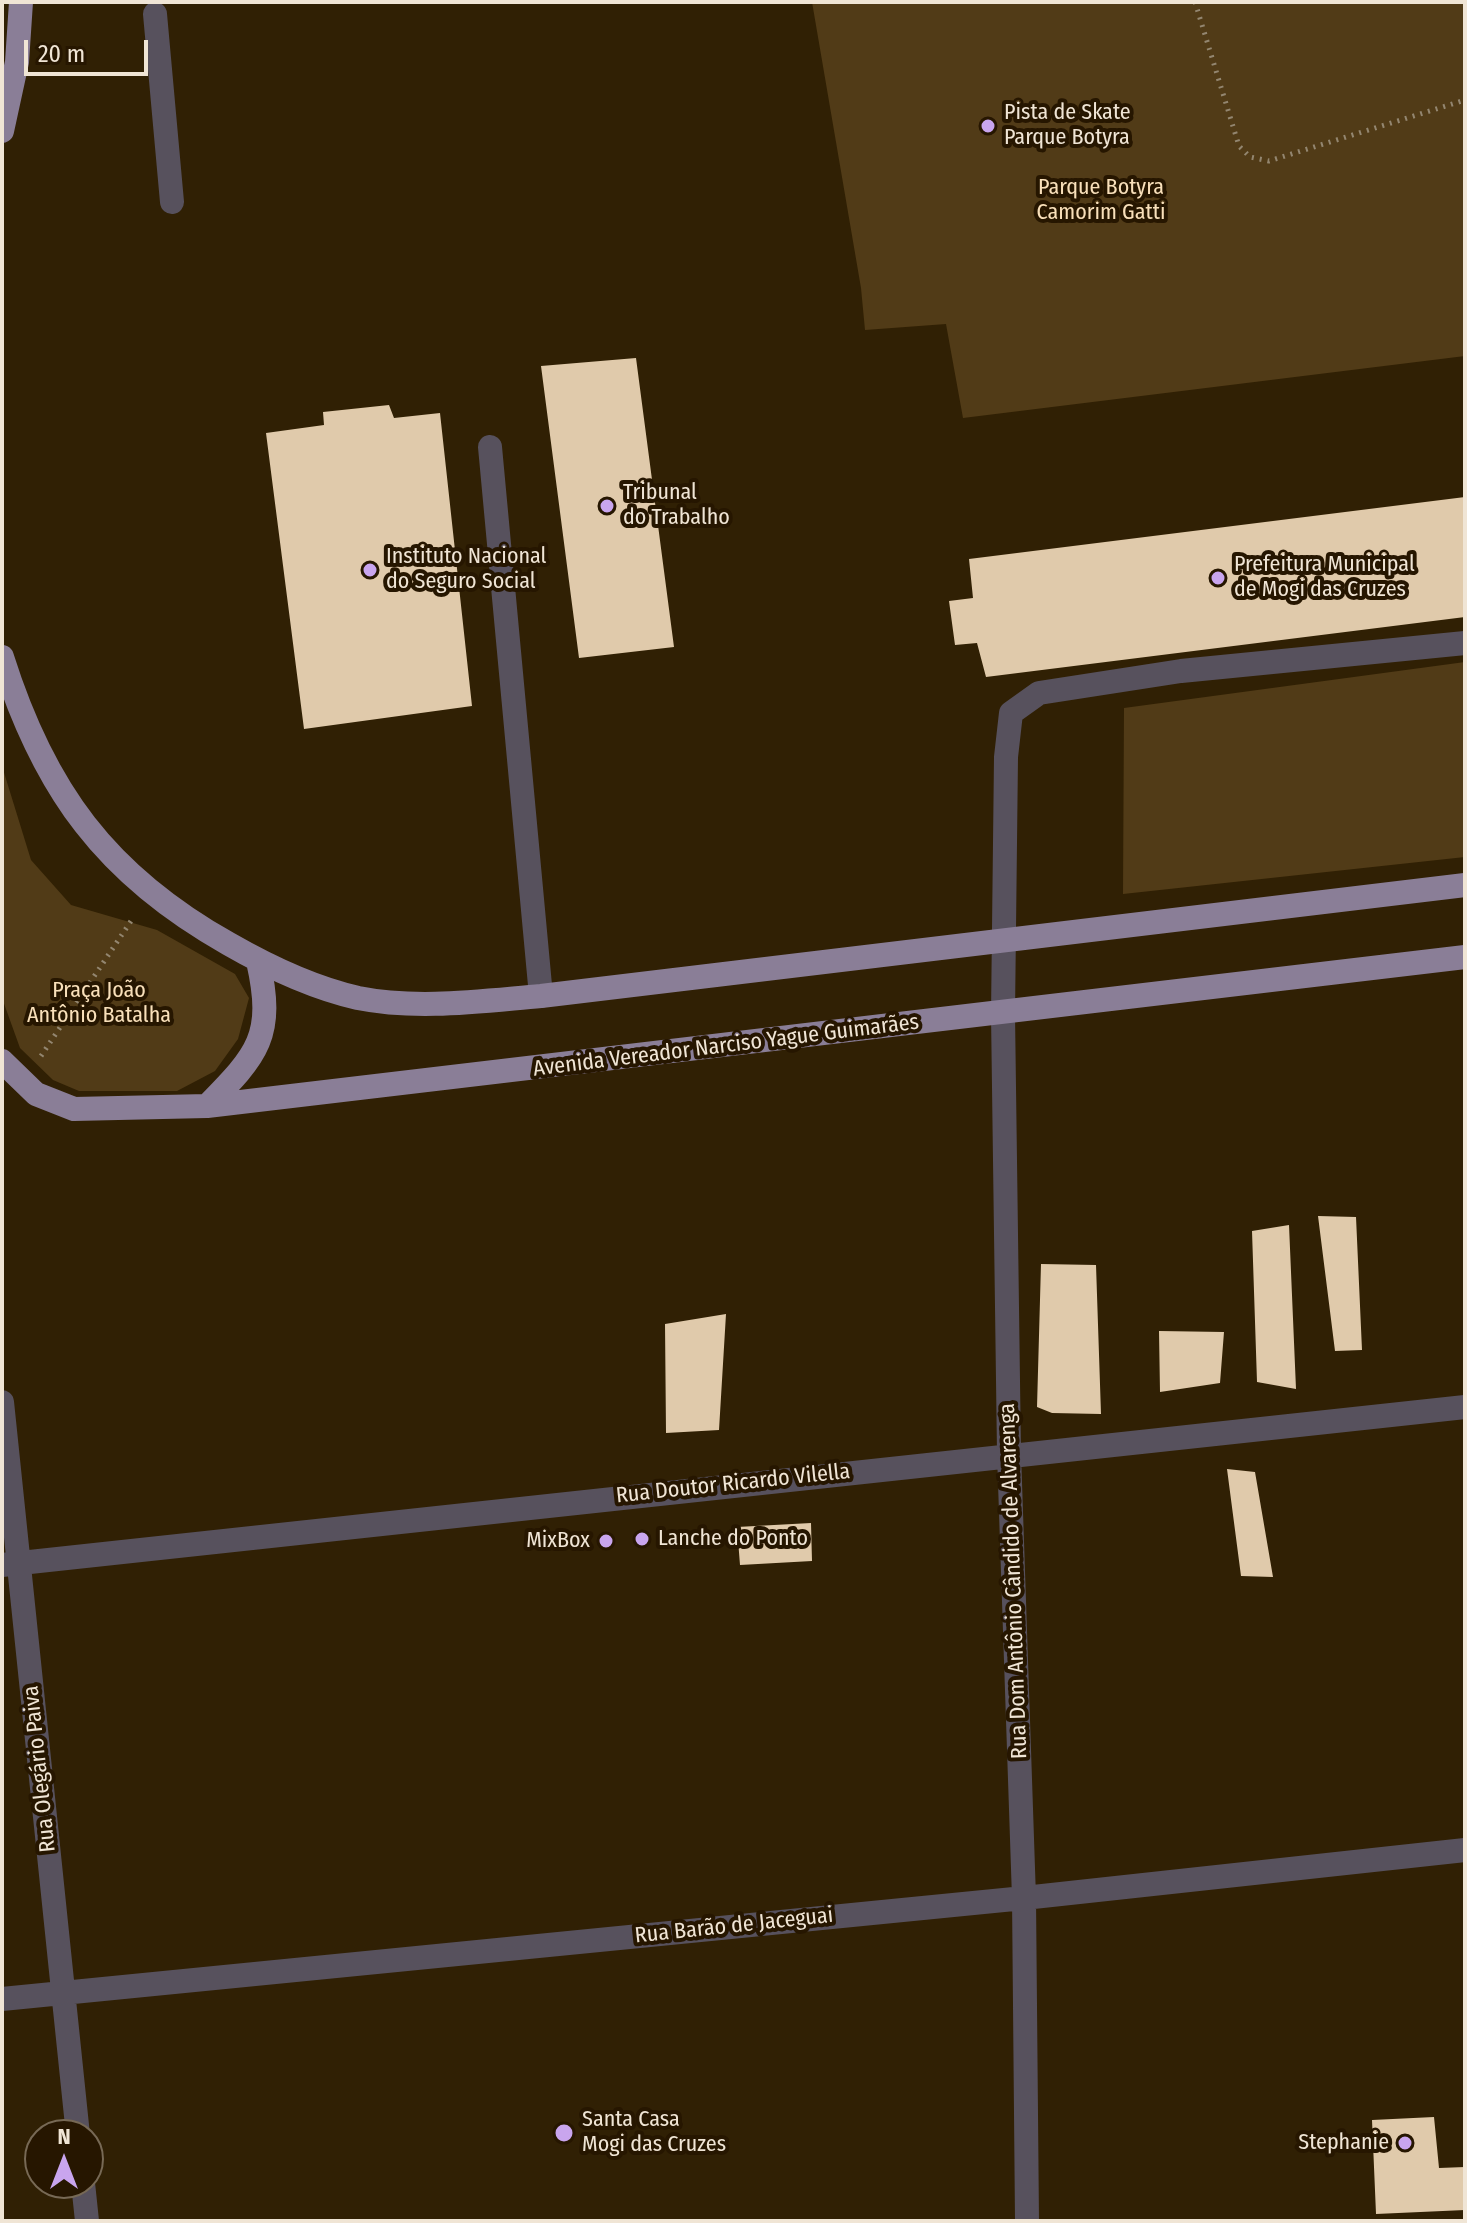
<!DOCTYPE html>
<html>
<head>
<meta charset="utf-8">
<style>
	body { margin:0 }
	#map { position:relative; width:1467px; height:2223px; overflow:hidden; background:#302004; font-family:"Fira Sans Condensed",sans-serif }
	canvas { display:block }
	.frame { position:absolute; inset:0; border:4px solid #f0e5d5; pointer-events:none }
	.north { position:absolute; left:24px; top:2119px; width:80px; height:80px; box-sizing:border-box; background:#261600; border:2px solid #776955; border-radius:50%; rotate:0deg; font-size:22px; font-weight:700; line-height:32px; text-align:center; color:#f0e5d5 }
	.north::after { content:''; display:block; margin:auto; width:28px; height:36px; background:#c9a5ee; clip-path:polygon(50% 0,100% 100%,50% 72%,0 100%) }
	.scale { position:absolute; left:24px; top:40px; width:124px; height:36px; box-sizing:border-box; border:4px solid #f0e5d5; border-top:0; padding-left:10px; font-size:24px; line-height:28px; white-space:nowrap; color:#f0e5d5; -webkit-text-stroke:6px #261600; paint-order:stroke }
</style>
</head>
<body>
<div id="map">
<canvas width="1467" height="2223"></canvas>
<div class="frame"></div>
<div class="north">N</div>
<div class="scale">20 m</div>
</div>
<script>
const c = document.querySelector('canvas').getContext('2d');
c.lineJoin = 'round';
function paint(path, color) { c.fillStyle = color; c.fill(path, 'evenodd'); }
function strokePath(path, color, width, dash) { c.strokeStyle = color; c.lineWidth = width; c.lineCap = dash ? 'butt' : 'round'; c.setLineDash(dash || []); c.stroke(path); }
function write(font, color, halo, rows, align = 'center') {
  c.font = font + ' "Fira Sans Condensed",sans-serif'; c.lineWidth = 8; c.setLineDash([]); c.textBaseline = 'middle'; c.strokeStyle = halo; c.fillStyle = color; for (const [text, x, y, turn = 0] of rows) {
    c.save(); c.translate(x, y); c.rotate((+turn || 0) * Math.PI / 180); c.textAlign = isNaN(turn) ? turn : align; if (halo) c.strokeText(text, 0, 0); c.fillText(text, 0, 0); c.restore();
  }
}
paint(new Path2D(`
	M 812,2 L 1465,2 L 1465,356 L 963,418 L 946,324 L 865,330 L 861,288 Z
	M 1465,662 L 1465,857 L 1123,894 L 1124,708 Z
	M 2,766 L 31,860 L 71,905 L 157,930 L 235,974 L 249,998 L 238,1039 L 215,1071 L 177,1091 L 79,1091 L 53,1080 L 20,1048 L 2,998 Z`), '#513b17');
paint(new Path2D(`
	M 636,358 L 674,647 L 579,658 L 541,366 Z
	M 389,405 L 394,418 L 440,413 L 472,706 L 304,729 L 266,433 L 324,425 L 323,412 Z
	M 1465,497 L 1465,617 L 986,677 L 977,643 L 955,645 L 949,601 L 973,598 L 969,559 Z
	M 1318,1216 L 1356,1217 L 1362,1350 L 1335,1351 Z
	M 1289,1225 L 1296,1389 L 1257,1382 L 1252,1231 Z
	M 1041,1264 L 1096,1265 L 1101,1414 L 1052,1413 L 1037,1407 Z
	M 726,1314 L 719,1430 L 666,1433 L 665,1324 Z
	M 1159,1331 L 1224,1332 L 1220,1383 L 1160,1392 Z
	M 1227,1469 L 1255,1472 L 1273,1577 L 1241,1576 Z
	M 811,1523 L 812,1561 L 740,1565 L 737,1527 Z
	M 1434,2117 L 1439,2168 L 1465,2167 L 1465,2210 L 1376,2214 L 1372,2120 Z`), '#e0caab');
strokePath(new Path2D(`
	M 1195,2 L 1239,146 L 1250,157 L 1269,161 L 1465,100
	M 41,1056 L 133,918`), '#938670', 5, [2, 6]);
strokePath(new Path2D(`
	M 155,14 L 172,202
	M 490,447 L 541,996
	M 2,1402 L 78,2135
	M 2,1565 L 1465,1407
	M 2,1999 L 1024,1898 L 1465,1850
	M 83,2183 L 87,2221
	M 1027,2221 L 1024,1898 L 1009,1453 L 1003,1014 L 1006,757 L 1011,713 L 1039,693 L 1181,671 L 1465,643`), '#57515d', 24);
strokePath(new Path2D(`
	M 2,131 L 17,62 L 21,2
	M 2,657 C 44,790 106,875 229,944 C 269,967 314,988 358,998 C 418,1010 481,1001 541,996 L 1465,885
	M 2,1061 L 36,1094 L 74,1109 L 207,1106 L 1465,957
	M 207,1106 C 258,1054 275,1036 258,961`), '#8a7e97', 24);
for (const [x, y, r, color] of [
	[988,126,8,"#c9a5ee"],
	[607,506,8,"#c9a5ee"],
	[370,570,8,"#c9a5ee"],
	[1218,578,8,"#c9a5ee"],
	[642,1539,8,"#c9a5ee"],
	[606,1541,8,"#c9a5ee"],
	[564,2133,10,"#c9a5ee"],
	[1405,2143,8,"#c9a5ee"]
]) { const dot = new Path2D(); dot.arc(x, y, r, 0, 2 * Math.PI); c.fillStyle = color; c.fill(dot); strokePath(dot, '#261600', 3); }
write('22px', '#f0e5d5', '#261600', [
	["Pista de Skate",1004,113],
	["Parque Botyra",1004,138],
	["Tribunal",623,493],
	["do Trabalho",623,518],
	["Instituto Nacional",386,557],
	["do Seguro Social",386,582],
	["Prefeitura Municipal",1234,565],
	["de Mogi das Cruzes",1234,590],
	["Lanche do Ponto",658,1539],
	["MixBox",590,1541,"right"],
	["Santa Casa",582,2120],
	["Mogi das Cruzes",582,2145],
	["Stephanie",1389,2143,"right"]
], 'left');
write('22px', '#f9e0ba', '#261600', [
	["Parque Botyra",1101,188],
	["Camorim Gatti",1101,213],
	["Praça João",99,991],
	["Antônio Batalha",99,1016]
]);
write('22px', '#f0e5d5', '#261600', [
	["Avenida Vereador Narciso Yague Guimarães",726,1046,-7],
	["Rua Doutor Ricardo Vilella",733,1484,-6],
	["Rua Dom Antônio Cândido de Alvarenga",1014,1581,-92],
	["Rua Olegário Paiva",40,1769,-96],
	["Rua Barão de Jaceguai",734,1926,-6]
]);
</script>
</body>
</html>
